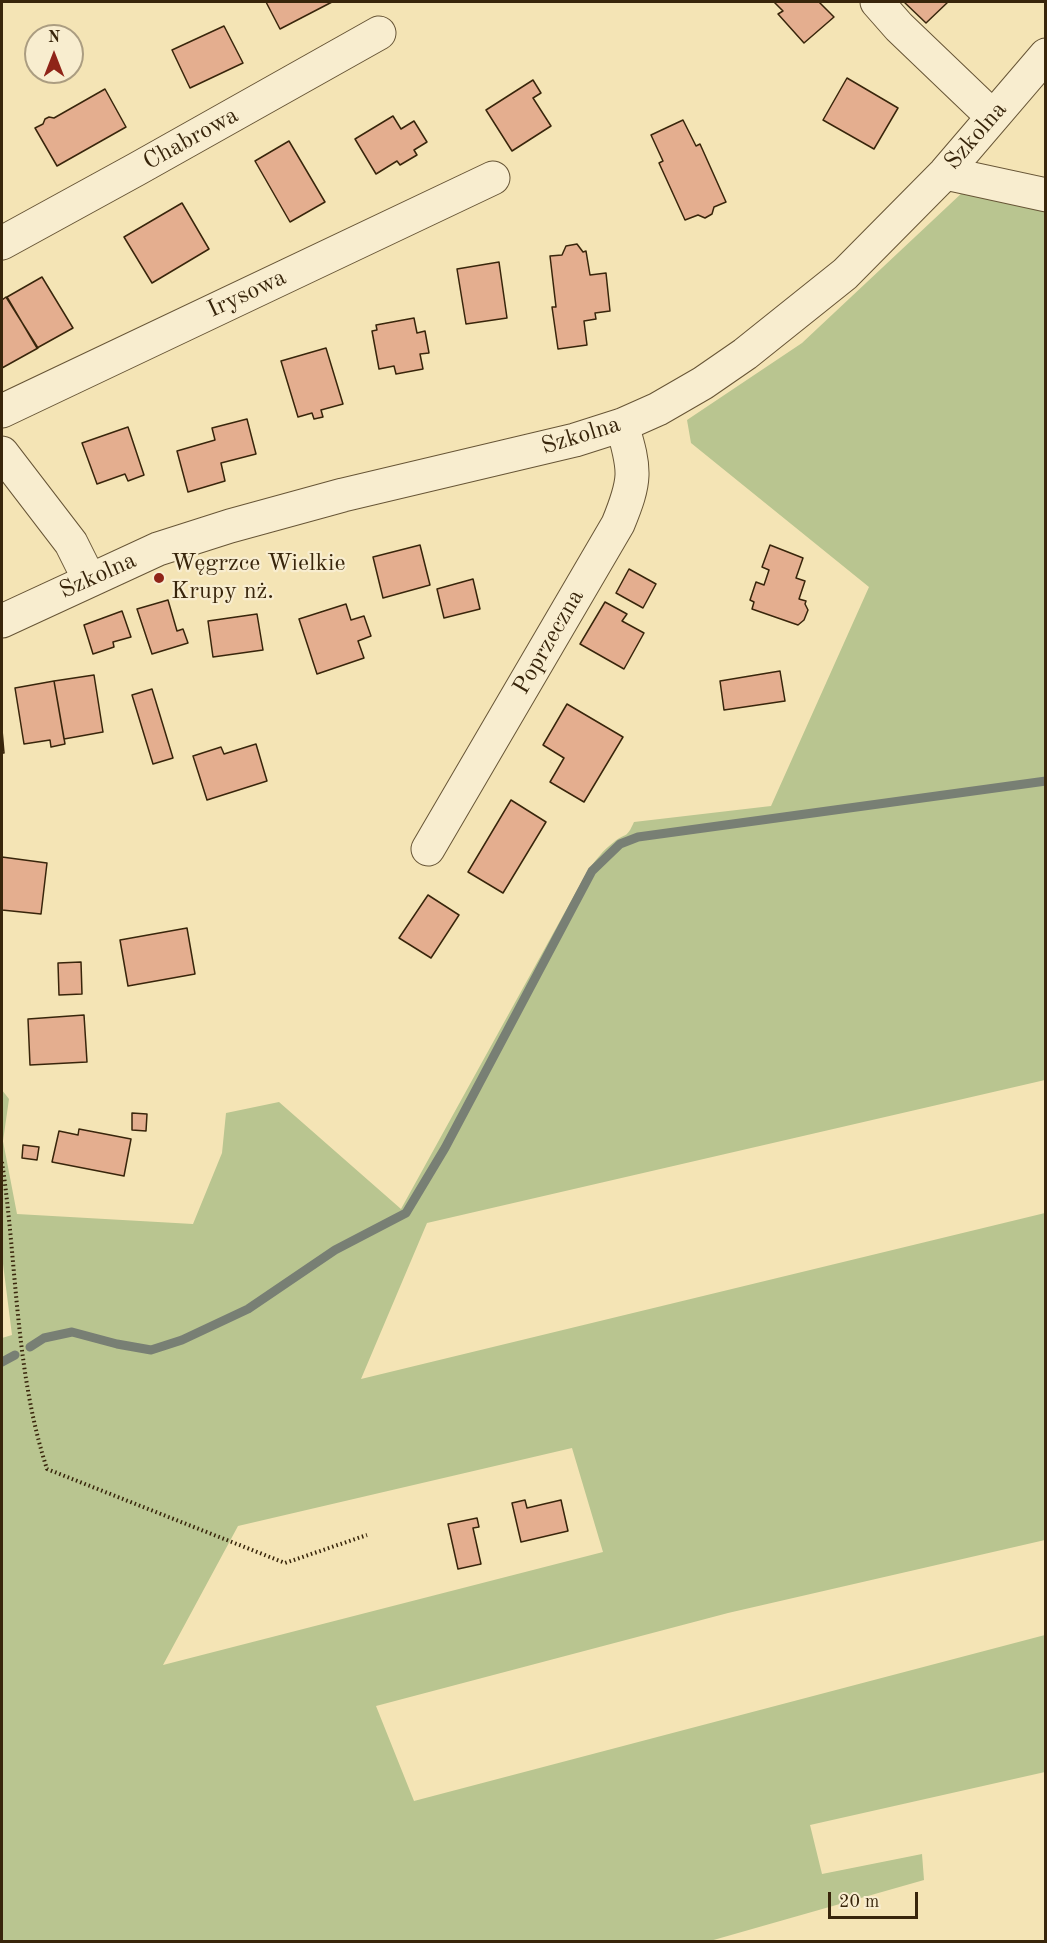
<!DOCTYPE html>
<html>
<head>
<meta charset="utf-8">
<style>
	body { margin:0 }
	#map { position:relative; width:1047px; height:1943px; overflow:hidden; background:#f4e4b5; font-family:"Old Standard TT",serif }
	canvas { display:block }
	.frame { position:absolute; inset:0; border:3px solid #38250b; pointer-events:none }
	.north { position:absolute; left:24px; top:24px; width:60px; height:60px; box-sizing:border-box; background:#f8edcf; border:2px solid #ab9d81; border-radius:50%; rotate:0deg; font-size:16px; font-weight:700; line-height:24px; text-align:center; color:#38250b }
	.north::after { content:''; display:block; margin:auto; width:21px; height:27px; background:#8f2418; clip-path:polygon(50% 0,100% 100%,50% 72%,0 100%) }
	.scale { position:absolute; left:828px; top:1892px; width:90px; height:27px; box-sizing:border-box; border:3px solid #38250b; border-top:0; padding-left:8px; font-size:18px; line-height:21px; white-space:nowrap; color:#38250b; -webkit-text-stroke:4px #f8edcf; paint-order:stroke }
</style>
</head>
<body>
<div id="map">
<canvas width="1047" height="1943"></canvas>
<div class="frame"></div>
<div class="north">N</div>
<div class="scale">20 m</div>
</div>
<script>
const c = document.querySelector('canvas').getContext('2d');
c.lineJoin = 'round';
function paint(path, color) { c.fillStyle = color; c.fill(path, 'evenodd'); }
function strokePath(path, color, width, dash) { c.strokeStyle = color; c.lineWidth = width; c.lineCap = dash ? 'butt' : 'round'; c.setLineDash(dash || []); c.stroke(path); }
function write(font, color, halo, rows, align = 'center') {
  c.font = font + ' "Old Standard TT",serif'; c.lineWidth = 4.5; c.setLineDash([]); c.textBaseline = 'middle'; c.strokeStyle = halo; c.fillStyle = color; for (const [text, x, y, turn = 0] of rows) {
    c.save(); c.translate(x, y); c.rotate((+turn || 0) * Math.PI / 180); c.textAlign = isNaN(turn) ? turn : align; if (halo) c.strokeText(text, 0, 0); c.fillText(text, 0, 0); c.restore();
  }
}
paint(new Path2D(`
	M 964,191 L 1045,206 L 1045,1080 L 427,1223 L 361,1379 L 1045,1213 L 1045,1540 L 728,1613 L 376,1706 L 414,1801 L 1045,1635 L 1045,1772 L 810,1825 L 822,1874 L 922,1854 L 924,1880 L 710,1941 L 2,1941 L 2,1338 L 12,1335 L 2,1256 L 2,1090 L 9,1099 L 3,1141 L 17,1214 L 193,1224 L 222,1153 L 226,1113 L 279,1102 L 401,1209 L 587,872 C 595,861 603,850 614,842 C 626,832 626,840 634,822 L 771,806 L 869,587 L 691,443 L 687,420 L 802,343 ZM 572,1448 L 603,1552 L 163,1665 L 238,1526 Z`), '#b9c590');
strokePath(new Path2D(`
	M 30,1347 L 44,1338 L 72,1332 L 117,1344 L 151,1350 L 182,1340 L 248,1309 L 335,1250 L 406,1213 L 445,1148 L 592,871 L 620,844 L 638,837 L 1046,781
	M 2,1362 L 15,1355`), '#787f74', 9);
const building = new Path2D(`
	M 266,2 L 332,2 L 280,29 Z
	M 774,2 L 819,2 L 834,17 L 804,43 L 778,14 L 783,11 Z
	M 904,2 L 948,2 L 926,23 Z
	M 224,26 L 243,63 L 190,88 L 172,50 Z
	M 847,78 L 898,108 L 874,149 L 823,120 Z
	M 533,80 L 541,93 L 533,98 L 551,126 L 512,151 L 486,110 Z
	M 105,89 L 126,127 L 57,166 L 35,128 L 43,124 L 45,119 L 49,117 L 54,118 Z
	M 393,116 L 401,129 L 414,121 L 427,142 L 414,150 L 417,155 L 400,165 L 397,161 L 376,174 L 355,139 Z
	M 683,120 L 696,146 L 700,144 L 726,202 L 714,207 L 712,214 L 705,218 L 698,215 L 685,220 L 659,163 L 663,161 L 651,135 Z
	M 289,141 L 325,202 L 290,222 L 255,161 Z
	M 182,203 L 209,249 L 152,283 L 124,237 Z
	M 577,244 L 583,252 L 586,251 L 590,275 L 606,273 L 610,311 L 595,313 L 596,319 L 584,321 L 587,345 L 558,349 L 552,307 L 556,307 L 550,256 L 562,255 L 566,246 Z
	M 499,262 L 507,318 L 466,324 L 457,269 Z
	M 42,277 L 73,328 L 37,348 L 7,297 Z
	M 6,297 L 38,348 L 2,368 L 2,300 Z
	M 414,318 L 417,333 L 425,331 L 429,353 L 420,354 L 423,369 L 396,374 L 394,366 L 379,369 L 372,331 L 377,330 L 376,325 Z
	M 326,348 L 343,404 L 321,410 L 323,417 L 314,419 L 312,413 L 298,417 L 281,361 Z
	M 247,419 L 256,454 L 221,463 L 225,481 L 188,492 L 177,451 L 215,440 L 212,428 Z
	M 128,427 L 144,475 L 128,481 L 125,474 L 97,484 L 82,443 Z
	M 420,545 L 430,585 L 383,598 L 373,557 Z
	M 770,545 L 803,558 L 796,578 L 805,581 L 799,599 L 806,601 L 805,604 L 808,610 L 804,620 L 798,625 L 752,609 L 754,602 L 750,600 L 756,582 L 764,585 L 769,570 L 762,567 Z
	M 629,569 L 656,584 L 643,608 L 616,593 Z
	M 473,579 L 480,609 L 444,618 L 437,589 Z
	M 168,600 L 177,631 L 183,629 L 188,643 L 152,654 L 137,609 Z
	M 605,602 L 627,614 L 622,621 L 644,633 L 624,669 L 580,644 Z
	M 346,604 L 351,620 L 364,616 L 371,636 L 358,641 L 364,658 L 317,674 L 299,619 Z
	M 122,611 L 131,637 L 113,642 L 114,647 L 93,654 L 84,625 Z
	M 257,614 L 263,650 L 213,657 L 208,621 Z
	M 780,671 L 785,701 L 724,710 L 720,681 Z
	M 94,675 L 103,732 L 64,739 L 54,681 Z
	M 54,681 L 65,744 L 51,747 L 50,740 L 24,744 L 15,688 Z
	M 152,689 L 173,758 L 153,764 L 132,695 Z
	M 567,704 L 623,737 L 584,802 L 550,782 L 564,758 L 543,745 Z
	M 2,730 L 4,753 L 2,753 Z
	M 256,744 L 267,781 L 207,800 L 193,756 L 221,747 L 224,754 Z
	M 511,800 L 546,822 L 503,893 L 468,872 Z
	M 2,857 L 47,863 L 41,914 L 2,910 Z
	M 428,895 L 459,915 L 431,958 L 399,938 Z
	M 187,928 L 195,974 L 128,986 L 120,940 Z
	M 81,962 L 82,994 L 59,995 L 58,963 Z
	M 84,1015 L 87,1062 L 30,1065 L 28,1019 Z
	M 132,1113 L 147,1114 L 146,1131 L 132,1130 Z
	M 79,1129 L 131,1139 L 124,1176 L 52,1162 L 59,1131 L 78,1135 Z
	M 23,1145 L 39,1147 L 37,1160 L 22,1158 Z
	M 525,1500 L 527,1508 L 561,1500 L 568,1531 L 521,1542 L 512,1503 Z
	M 477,1518 L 479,1527 L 473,1528 L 481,1564 L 458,1569 L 448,1524 Z`);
paint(building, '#e4ae8f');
strokePath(building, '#38250b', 1.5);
const minor = new Path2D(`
	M 877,2 L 899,27 L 993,117
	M 945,173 L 1046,195
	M 2,243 L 137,169 L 379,33
	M 2,411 L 493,178
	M 2,453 L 71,543 L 89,579
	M 2,621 L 158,549 L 230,526 L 343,495 L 575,440 L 622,425 L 658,409 L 703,383 L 745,354 L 845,274 L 945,173 L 1046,55
	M 428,849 L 618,524 C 636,480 636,471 622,425`);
strokePath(minor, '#675536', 35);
strokePath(new Path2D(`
	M 2,1162 C 17,1263 15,1371 47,1469 L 285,1563 L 367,1535`), '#38250b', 4, [1.5, 3]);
strokePath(minor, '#f8edcf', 33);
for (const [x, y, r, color] of [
	[159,578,6,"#8f2418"]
]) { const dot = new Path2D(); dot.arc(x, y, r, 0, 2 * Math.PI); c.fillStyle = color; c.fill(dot); strokePath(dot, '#f8edcf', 2); }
write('24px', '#38250b', '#f8edcf', [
	["Szkolna",976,136,-49],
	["Chabrowa",191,139,-29],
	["Irysowa",247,294,-25],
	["Szkolna",581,436,-17],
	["Szkolna",98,576,-24],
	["Poprzeczna",549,642,-60]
]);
write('24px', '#38250b', '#f8edcf', [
	["Węgrzce Wielkie",171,564],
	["Krupy nż.",171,592]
], 'left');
</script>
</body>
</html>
